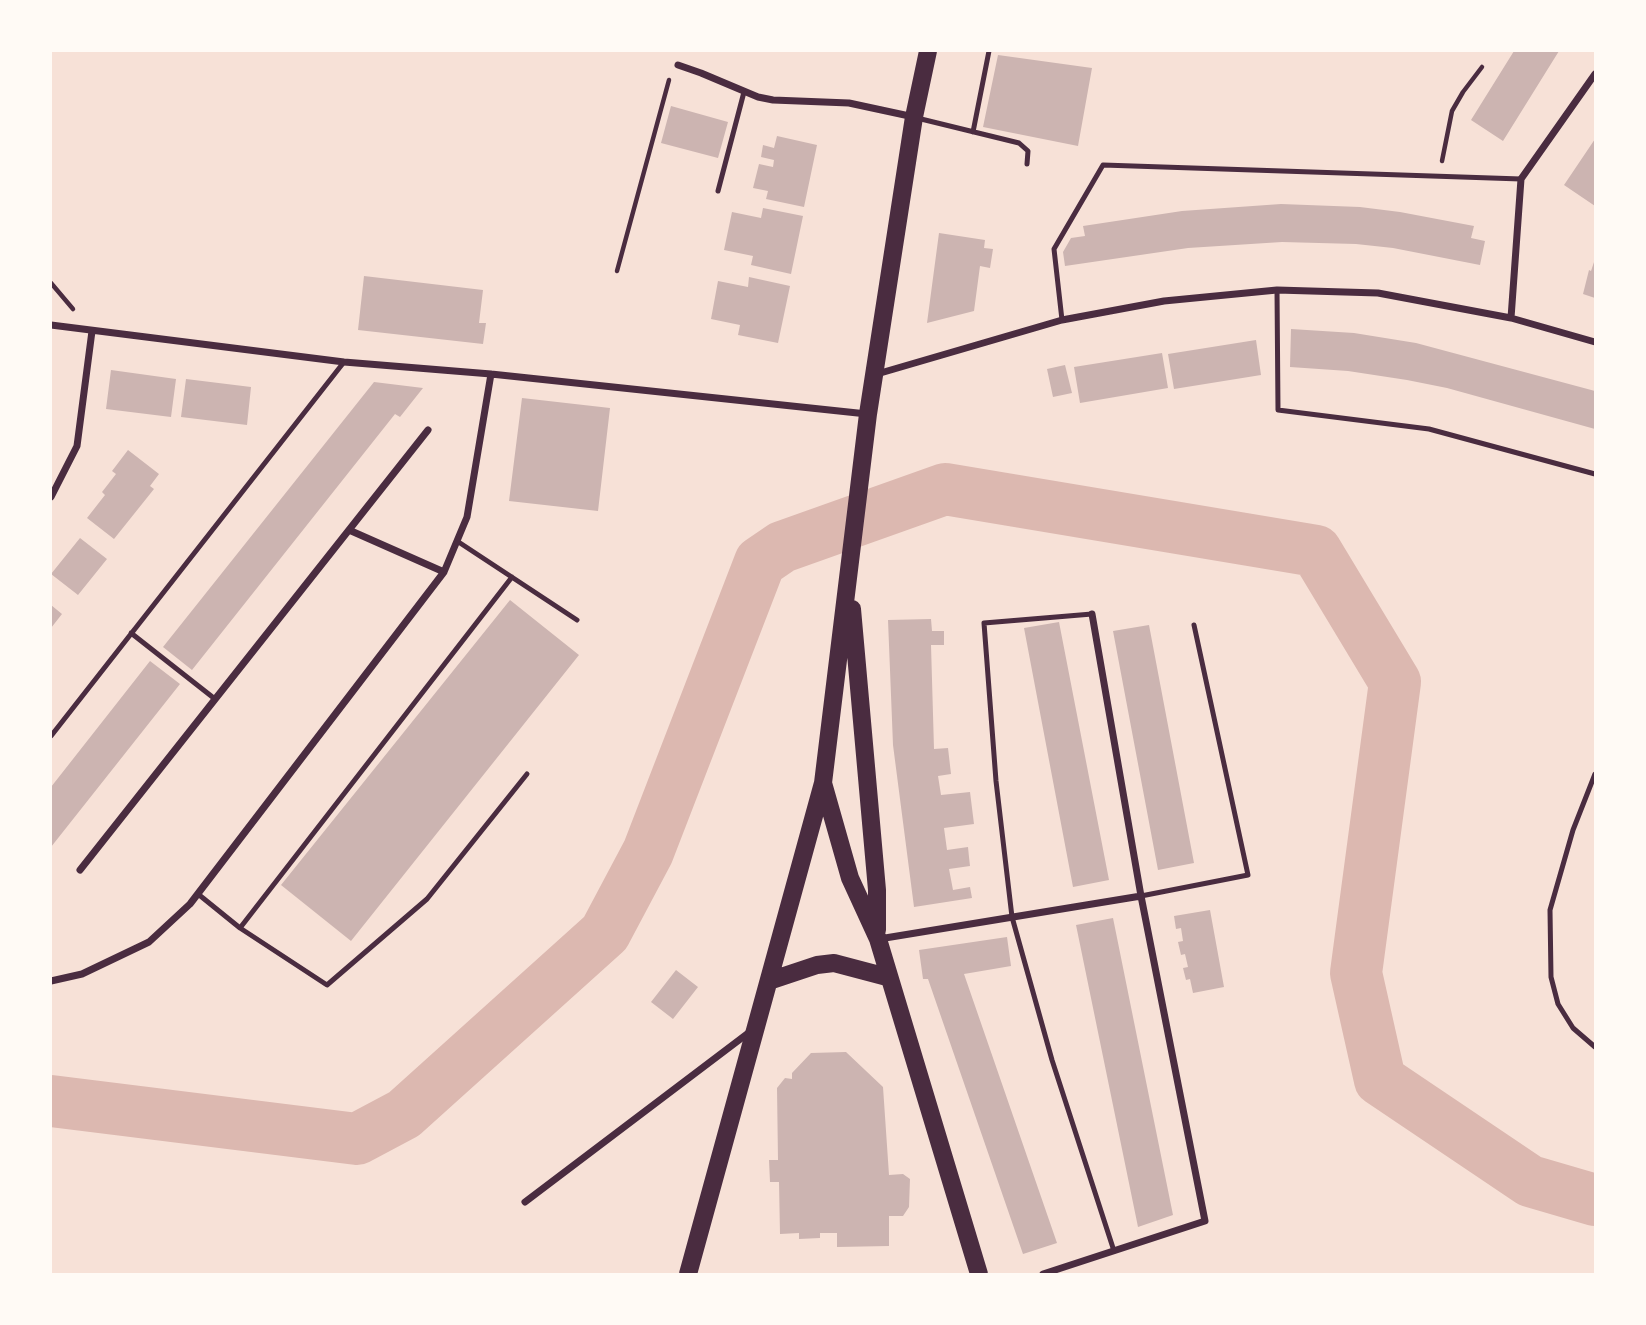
<!DOCTYPE html>
<html>
<head>
<meta charset="utf-8">
<style>
	body { margin:0 }
	#map { position:relative; width:1646px; height:1325px; overflow:hidden; background:#f7e1d7; font-family:Ubuntu,sans-serif }
	canvas { display:block }
	.frame { position:absolute; inset:0; border:52px solid #fffaf5; pointer-events:none }
</style>
</head>
<body>
<div id="map">
<canvas width="1646" height="1325"></canvas>
<div class="frame"></div>
</div>
<script>
const c = document.querySelector('canvas').getContext('2d');
c.lineJoin = 'round';
function strokePath(path, color, width, dash) { c.strokeStyle = color; c.lineWidth = width; c.lineCap = dash ? 'butt' : 'round'; c.setLineDash(dash || []); c.stroke(path); }
function paint(path, color) { c.fillStyle = color; c.fill(path, 'evenodd'); }
strokePath(new Path2D(`
	M 51,1101 L 357,1139 L 404,1114 L 605,933 L 648,852 L 760,562 L 782,547 L 945,489 L 1316,551 L 1395,682 L 1356,973 L 1380,1080 L 1530,1181 L 1595,1200`), '#dcb8b0', 52);
paint(new Path2D(`
	M 1514,51 L 1559,51 L 1503,141 L 1471,120 Z
	M 998,55 L 1092,68 L 1078,146 L 983,127 Z
	M 671,106 L 728,122 L 718,158 L 661,143 Z
	M 777,136 L 817,145 L 804,207 L 766,199 L 768,191 L 753,188 L 759,164 L 773,167 L 774,160 L 761,157 L 763,145 L 774,148 Z
	M 1595,139 L 1595,206 L 1564,185 Z
	M 1281,204 L 1360,207 L 1400,212 L 1474,226 L 1471,238 L 1485,241 L 1480,265 L 1393,248 L 1356,244 L 1282,242 L 1188,248 L 1065,266 L 1063,252 L 1071,238 L 1085,236 L 1083,226 L 1182,211 Z
	M 763,208 L 803,216 L 791,274 L 751,265 L 753,256 L 724,250 L 732,212 L 761,218 Z
	M 939,233 L 985,240 L 984,248 L 993,249 L 990,268 L 980,266 L 974,311 L 927,323 Z
	M 1595,259 L 1595,298 L 1583,294 L 1589,270 L 1591,271 Z
	M 364,276 L 483,290 L 479,323 L 486,323 L 483,344 L 358,330 Z
	M 749,277 L 790,286 L 778,343 L 738,335 L 740,325 L 711,319 L 718,281 L 748,287 Z
	M 1291,329 L 1354,333 L 1416,343 L 1595,391 L 1595,429 L 1447,388 L 1407,380 L 1348,371 L 1290,367 Z
	M 1256,340 L 1261,375 L 1174,389 L 1168,354 Z
	M 1162,353 L 1168,388 L 1080,403 L 1074,367 Z
	M 1065,365 L 1072,393 L 1053,397 L 1047,369 Z
	M 111,370 L 176,379 L 171,417 L 106,409 Z
	M 186,379 L 251,387 L 247,425 L 181,417 Z
	M 374,382 L 423,388 L 400,417 L 395,414 L 192,670 L 163,647 Z
	M 522,398 L 610,408 L 598,511 L 509,501 Z
	M 128,450 L 159,474 L 150,486 L 154,489 L 114,539 L 87,518 L 105,495 L 102,492 L 116,474 L 112,471 Z
	M 80,538 L 107,559 L 78,595 L 51,574 Z
	M 510,600 L 579,655 L 351,941 L 281,885 Z
	M 51,605 L 62,614 L 51,628 Z
	M 931,619 L 932,631 L 944,631 L 944,645 L 931,645 L 934,749 L 948,748 L 951,774 L 938,776 L 941,795 L 970,792 L 974,824 L 944,828 L 947,850 L 968,847 L 969,857 L 970,866 L 949,869 L 953,890 L 970,887 L 972,898 L 914,907 L 893,745 L 888,620 Z
	M 1059,622 L 1109,880 L 1073,887 L 1024,628 Z
	M 1149,625 L 1194,863 L 1158,870 L 1113,631 Z
	M 150,661 L 180,684 L 51,847 L 51,787 Z
	M 1210,910 L 1224,987 L 1193,993 L 1190,979 L 1186,980 L 1183,968 L 1188,967 L 1185,954 L 1181,955 L 1178,942 L 1183,941 L 1181,928 L 1176,929 L 1174,916 Z
	M 1113,918 L 1173,1215 L 1138,1227 L 1076,925 Z
	M 1007,937 L 1011,966 L 964,974 L 1057,1243 L 1023,1254 L 928,979 L 923,979 L 919,950 Z
	M 676,970 L 698,987 L 673,1019 L 651,1002 Z
	M 846,1052 L 883,1087 L 889,1175 L 903,1174 L 910,1179 L 909,1207 L 903,1216 L 889,1216 L 889,1246 L 837,1247 L 837,1233 L 820,1233 L 820,1238 L 799,1239 L 799,1233 L 780,1234 L 779,1182 L 770,1182 L 769,1160 L 778,1160 L 777,1088 L 785,1078 L 792,1079 L 792,1073 L 811,1053 Z`), '#ccb4b1');
strokePath(new Path2D(`
	M 1442,161 L 1452,111 L 1463,92 L 1482,67
	M 617,271 L 669,80
	M 51,283 L 73,309`), '#4a2c40', 4.5);
strokePath(new Path2D(`
	M 917,118 L 1019,143 L 1028,151 L 1027,164
	M 973,132 L 989,51
	M 718,191 L 744,92
	M 1277,290 L 1278,410 L 1429,429 L 1595,474
	M 1062,320 L 1054,249 L 1103,165 L 1521,179
	M 457,541 L 577,620
	M 1092,614 L 984,623 L 996,781 L 1012,917 L 1052,1060 L 1114,1251
	M 131,633 L 215,699
	M 51,736 L 344,362
	M 1595,774 L 1573,830 L 1550,910 L 1551,977 L 1558,1004 L 1573,1028 L 1595,1047
	M 198,894 L 240,928 L 327,985 L 427,899 L 527,774
	M 1141,896 L 1248,875 L 1194,625
	M 240,928 L 512,577`), '#4a2c40', 5);
strokePath(new Path2D(`
	M 678,65 L 701,73 L 758,97 L 773,100 L 849,103 L 914,117
	M 1511,318 L 1521,179 L 1595,74
	M 51,325 L 344,362 L 491,374 L 867,414
	M 877,374 L 1062,320 L 1164,301 L 1277,290 L 1378,293 L 1511,318 L 1595,342
	M 51,497 L 77,446 L 92,331
	M 349,530 L 444,572
	M 80,870 L 428,430
	M 879,939 L 1141,896
	M 51,981 L 82,974 L 149,942 L 190,904 L 444,572 L 467,517 L 491,374
	M 525,1202 L 751,1031
	M 1043,1274 L 1205,1221 L 1141,896 L 1092,614`), '#4a2c40', 7);
strokePath(new Path2D(`
	M 852,609 L 877,890 L 877,930
	M 823,783 L 850,878 L 878,939 L 979,1274
	M 769,981 L 817,965 L 834,963 L 887,977
	M 688,1274 L 823,783 L 868,414 L 914,117 L 928,51`), '#4a2c40', 18);
</script>
</body>
</html>
